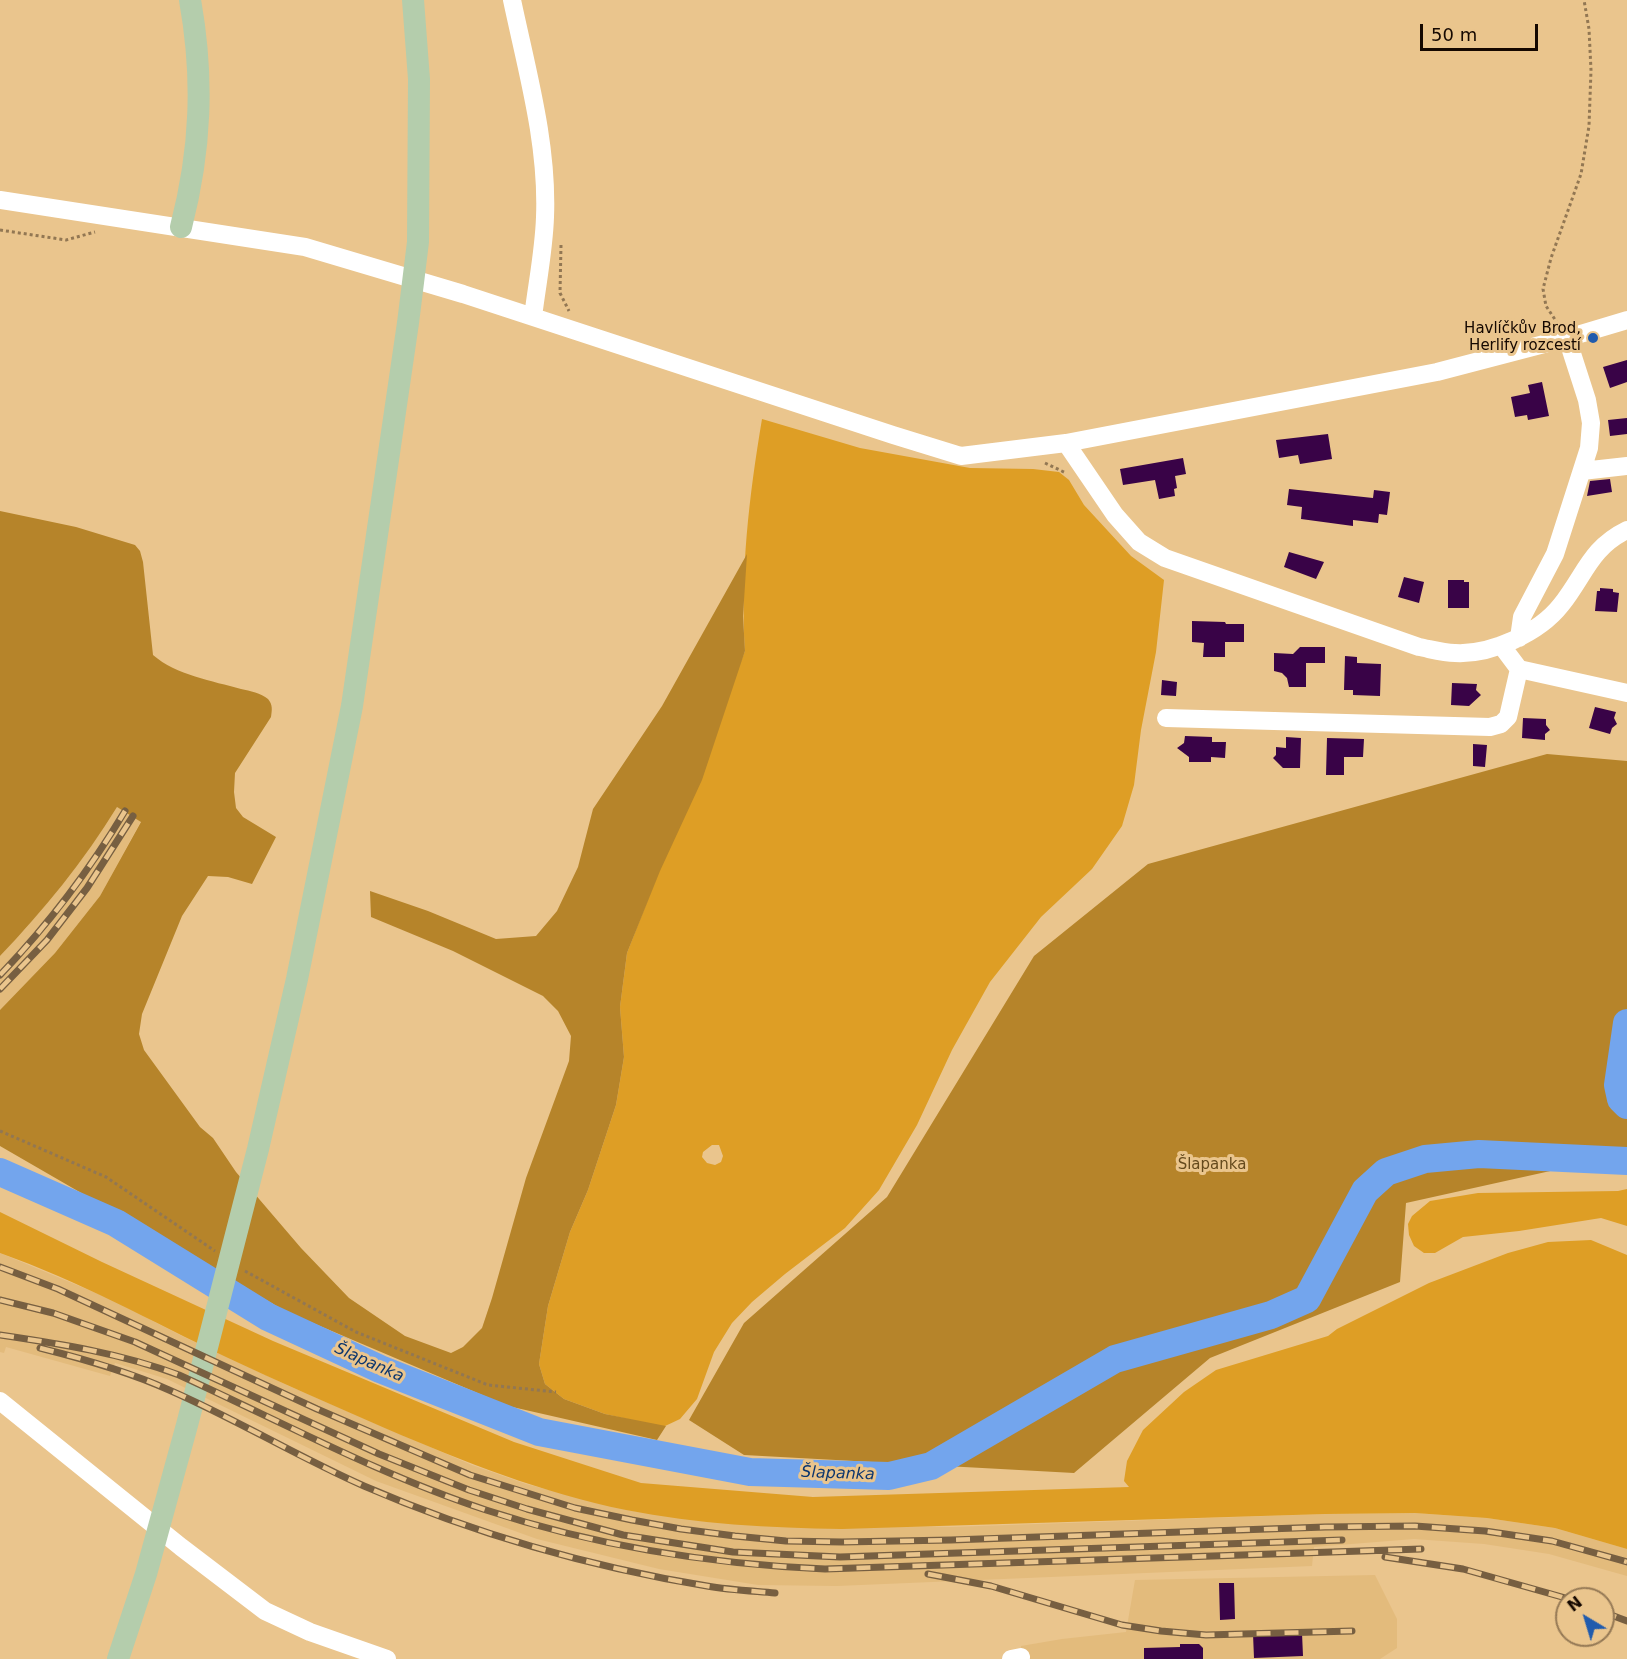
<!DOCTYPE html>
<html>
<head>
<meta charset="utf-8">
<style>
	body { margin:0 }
	#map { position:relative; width:1627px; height:1659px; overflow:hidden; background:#eac58d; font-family:"DejaVu Sans",sans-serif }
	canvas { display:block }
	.north { position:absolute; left:1555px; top:1587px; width:60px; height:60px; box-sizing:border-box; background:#eac58d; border:2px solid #957955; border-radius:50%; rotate:322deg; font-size:16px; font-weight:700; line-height:24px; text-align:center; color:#150800 }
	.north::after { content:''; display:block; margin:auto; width:21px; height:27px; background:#205bad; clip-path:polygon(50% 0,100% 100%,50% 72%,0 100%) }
	.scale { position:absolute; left:1420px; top:24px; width:118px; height:27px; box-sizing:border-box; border:3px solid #150800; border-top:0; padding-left:8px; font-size:18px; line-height:21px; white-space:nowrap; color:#150800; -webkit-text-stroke:4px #eac58d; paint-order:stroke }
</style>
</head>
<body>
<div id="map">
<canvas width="1627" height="1659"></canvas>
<div class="north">N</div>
<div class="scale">50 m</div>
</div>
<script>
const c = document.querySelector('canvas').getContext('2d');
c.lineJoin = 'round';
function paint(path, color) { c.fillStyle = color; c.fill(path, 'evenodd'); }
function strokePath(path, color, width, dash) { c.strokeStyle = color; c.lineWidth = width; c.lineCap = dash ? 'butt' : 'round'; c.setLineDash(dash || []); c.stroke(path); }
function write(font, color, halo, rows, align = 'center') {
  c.font = font + ' "DejaVu Sans",sans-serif'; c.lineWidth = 6; c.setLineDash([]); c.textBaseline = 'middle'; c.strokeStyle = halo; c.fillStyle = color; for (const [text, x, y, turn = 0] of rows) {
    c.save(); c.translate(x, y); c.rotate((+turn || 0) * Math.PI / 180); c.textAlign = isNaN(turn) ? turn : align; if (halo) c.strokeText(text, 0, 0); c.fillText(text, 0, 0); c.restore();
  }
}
paint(new Path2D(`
	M 117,807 L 141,821 L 100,896 L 55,953 L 0,1010 L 0,956 L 26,928 L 69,874 L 103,829 Z
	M 0,1253 L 108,1298 L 184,1337 L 289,1386 L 472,1465 L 526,1484 L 627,1510 L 709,1522 L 951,1527 L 1325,1514 L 1415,1513 L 1487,1518 L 1555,1528 L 1627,1549 L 1627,1576 L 1549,1554 L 1484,1544 L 1414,1539 L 1314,1547 L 1312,1566 L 837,1586 L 758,1585 L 659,1569 L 537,1539 L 376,1481 L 167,1379 L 115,1363 L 110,1376 L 6,1347 L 4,1353 L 0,1352 Z
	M 1375,1575 L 1397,1619 L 1397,1648 L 1380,1659 L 1021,1659 L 1021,1646 L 1062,1639 L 1126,1632 L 1135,1580 Z`), '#e3bb7c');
paint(new Path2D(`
	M 762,419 L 860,448 L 970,468 L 1033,469 L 1059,472 L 1069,480 L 1084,505 L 1131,556 L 1164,580 L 1156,652 L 1141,730 L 1134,785 L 1122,826 L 1092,869 L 1041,917 L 990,982 L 952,1050 L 917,1125 L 879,1190 L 845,1228 L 785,1274 L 752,1302 L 732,1323 L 714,1352 L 697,1399 L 680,1419 L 663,1427 L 605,1414 L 564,1399 L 545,1384 L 539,1364 L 548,1306 L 570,1232 L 588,1190 L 616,1105 L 624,1057 L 620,1007 L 627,953 L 745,651 C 740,574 749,496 762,419 ZM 712,1145 L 719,1145 L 723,1156 L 721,1162 L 715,1165 L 707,1163 L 702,1157 L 703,1152 Z
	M 1627,1189 L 1627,1226 L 1601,1218 L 1519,1231 L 1463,1237 L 1435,1253 L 1424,1253 L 1414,1246 L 1409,1235 L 1408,1224 L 1412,1216 L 1430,1201 L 1478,1193 L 1618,1191 Z
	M 0,1212 L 102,1262 L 273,1341 L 514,1442 L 641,1483 L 813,1497 L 1129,1487 L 1124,1481 L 1127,1461 L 1143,1430 L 1184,1392 L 1216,1370 L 1328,1336 L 1337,1329 L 1429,1283 L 1508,1253 L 1548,1242 L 1591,1240 L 1627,1255 L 1627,1549 L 1555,1528 L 1487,1518 L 1415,1513 L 1325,1514 L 842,1529 C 770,1528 697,1524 626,1510 C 542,1493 465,1462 387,1429 C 333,1405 279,1382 226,1357 C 151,1321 79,1281 0,1253 Z`), '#de9e25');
paint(new Path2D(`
	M 0,511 L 76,527 L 135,545 L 140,551 L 143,562 L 153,655 C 176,675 213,681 241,689 C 250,691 261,693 268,699 C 273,705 272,710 271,717 L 235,773 L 234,792 L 236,808 L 243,817 L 276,837 L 252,884 L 228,877 L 208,876 L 182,916 L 142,1014 L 139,1034 L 144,1050 L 200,1127 L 213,1138 L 236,1172 L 301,1248 L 349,1298 L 405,1336 L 451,1353 L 463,1347 L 482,1328 L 492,1298 L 526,1178 L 569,1061 L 571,1036 L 558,1011 L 543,996 L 453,951 L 371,917 L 370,891 L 428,911 L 496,939 L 536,936 L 557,911 L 578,867 L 593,809 L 662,706 L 747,554 L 743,616 L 745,651 L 702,780 L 660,871 L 627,953 L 620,1007 L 624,1057 L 616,1105 L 588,1190 L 570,1232 L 548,1306 L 539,1364 L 545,1384 L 564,1399 L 605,1414 L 666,1426 L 657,1440 L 508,1406 L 287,1312 L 0,1146 L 0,1010 L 55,953 L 100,896 L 141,822 L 117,807 C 84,861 43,911 0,956 Z
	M 1547,754 L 1627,761 L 1627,1154 L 1406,1203 L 1400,1282 L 1210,1358 L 1074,1473 L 744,1455 L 689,1420 L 744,1323 L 887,1197 L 1034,956 L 1148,864 Z`), '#b6842a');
strokePath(new Path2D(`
	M 1627,1023 L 1618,1085 L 1621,1099 L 1627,1105
	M 0,1172 L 116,1223 L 268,1317 L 380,1369 L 539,1432 L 750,1472 L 889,1476 L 931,1466 L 1115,1359 L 1271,1315 L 1307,1299 L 1365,1191 L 1386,1172 L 1425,1159 L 1479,1154 L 1627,1161`), '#73a5ed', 28);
paint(new Path2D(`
	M 1627,360 L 1627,382 L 1610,388 L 1603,367 Z
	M 1542,382 L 1549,416 L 1528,420 L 1527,415 L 1515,417 L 1511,397 L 1530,393 L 1528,385 Z
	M 1627,418 L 1627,434 L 1610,436 L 1608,420 Z
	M 1328,434 L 1332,459 L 1300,464 L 1298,455 L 1279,458 L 1276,440 Z
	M 1183,458 L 1186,474 L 1175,476 L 1177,488 L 1174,489 L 1175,496 L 1159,499 L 1155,480 L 1123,485 L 1120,469 Z
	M 1610,479 L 1612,492 L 1587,496 L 1590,481 Z
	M 1289,489 L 1373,498 L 1374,490 L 1390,492 L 1387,515 L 1379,514 L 1378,523 L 1353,520 L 1353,526 L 1301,519 L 1302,507 L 1287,505 Z
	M 1289,552 L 1324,562 L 1316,579 L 1284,567 Z
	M 1404,577 L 1424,582 L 1419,603 L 1398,597 Z
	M 1448,580 L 1464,580 L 1464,582 L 1469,582 L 1469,608 L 1448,608 Z
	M 1600,588 L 1613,589 L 1613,592 L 1619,593 L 1617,612 L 1595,611 L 1597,591 L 1600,591 Z
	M 1192,621 L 1225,622 L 1226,624 L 1244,624 L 1244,642 L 1225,642 L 1225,657 L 1203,657 L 1204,643 L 1192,642 Z
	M 1300,647 L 1325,647 L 1325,663 L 1306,663 L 1306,687 L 1289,687 L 1287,678 L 1282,673 L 1274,671 L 1274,653 L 1293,654 Z
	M 1345,656 L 1357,657 L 1357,663 L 1381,664 L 1380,696 L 1353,695 L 1353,690 L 1344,690 Z
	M 1162,680 L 1177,682 L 1176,696 L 1161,695 Z
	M 1452,683 L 1477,684 L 1476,690 L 1481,695 L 1469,706 L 1451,705 Z
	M 1595,707 L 1616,712 L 1614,718 L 1617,724 L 1612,728 L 1610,734 L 1589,728 Z
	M 1523,718 L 1546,719 L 1546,725 L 1550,730 L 1545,734 L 1545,740 L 1522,738 Z
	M 1185,736 L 1212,737 L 1212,742 L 1226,742 L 1225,758 L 1211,757 L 1211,762 L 1189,762 L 1189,757 L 1177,748 L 1184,743 Z
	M 1286,737 L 1301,738 L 1300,768 L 1283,768 L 1273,758 L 1276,755 L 1276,747 L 1286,748 Z
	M 1327,738 L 1364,739 L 1363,757 L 1344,757 L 1344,775 L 1326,775 Z
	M 1473,744 L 1487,745 L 1485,767 L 1473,766 Z
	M 1219,1583 L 1234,1583 L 1235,1619 L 1220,1620 Z
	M 1302,1633 L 1303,1656 L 1254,1658 L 1253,1634 Z
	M 1180,1644 L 1199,1644 L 1203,1648 L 1203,1659 L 1144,1659 L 1144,1648 L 1180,1647 Z`), '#390347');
strokePath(new Path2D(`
	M 0,230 L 66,240 L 95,232
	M 561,245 L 560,293 L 569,311
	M 1558,324 L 1546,306 L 1543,289 L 1551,258 L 1581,174 L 1589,126 L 1591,70 L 1589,29 L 1584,0
	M 1045,463 L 1066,473
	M 0,1131 L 106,1177 L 215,1251
	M 245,1271 L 356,1332 L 488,1385 L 556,1392`), '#927753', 3, [3, 3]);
strokePath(new Path2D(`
	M 512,0 C 527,71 548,144 545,217 C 544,250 537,284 533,317
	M 0,200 L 305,247 L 463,294 L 893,435 L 961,456 L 1066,443 L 1437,372 L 1567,338 L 1627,320
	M 1066,443 L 1115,515 L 1139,542 L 1165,558 L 1419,647 C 1430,649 1443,653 1455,653 C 1491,655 1539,633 1561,605 C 1585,575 1590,548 1627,530
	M 1582,471 L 1627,466
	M 1519,638 L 1522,617 L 1555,554 L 1589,448 L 1591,423 L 1587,400 L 1567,338
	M 1501,645 L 1519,669 L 1627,693
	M 1166,718 L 1490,727 L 1501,724 L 1508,717 L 1519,669
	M 0,1401 L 181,1547 L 265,1611 L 310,1632 L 387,1659
	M 1011,1659 L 1021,1657`), '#fff', 18);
strokePath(new Path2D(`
	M 181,227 C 201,150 204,78 190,0
	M 118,1659 L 146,1574 L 187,1425 L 258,1149 L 297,979 L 352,706 L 408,323 L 418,242 L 419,79 L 413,0`), '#b4cdac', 22);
const rail = new Path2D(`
	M 0,975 C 48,925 89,871 125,811
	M 0,989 L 47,940 L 87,888 L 133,816
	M 0,1267 L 58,1289 L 317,1409 L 470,1475 L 575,1508 L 632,1520 L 681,1529 L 735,1536 L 786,1541 L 842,1542 L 951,1540 L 1325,1527 L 1415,1526 L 1485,1531 L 1552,1541 L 1627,1562
	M 0,1300 L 53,1313 L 135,1342 L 379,1454 L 469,1490 L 527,1509 L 623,1535 L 733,1552 L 840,1557 L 1342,1540
	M 0,1335 C 61,1344 120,1353 179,1375 C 280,1421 380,1475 486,1510 C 596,1546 709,1564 825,1569 L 1421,1549
	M 40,1348 C 84,1359 127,1371 169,1390 C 236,1419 298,1457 364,1486 C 473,1533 590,1567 707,1586 C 730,1590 753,1591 775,1593
	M 1385,1557 L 1463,1569 L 1569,1599
	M 928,1574 L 991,1586 L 1122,1625 L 1161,1631 L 1206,1635 L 1352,1631
	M 1603,1612 L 1627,1621`);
strokePath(rail, '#775f41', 7);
strokePath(rail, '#eac58d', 4.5, [14]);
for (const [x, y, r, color] of [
	[1593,338,6,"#205bad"]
]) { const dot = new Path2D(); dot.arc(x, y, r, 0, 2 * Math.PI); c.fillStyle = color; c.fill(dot); strokePath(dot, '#eac58d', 2); }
write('15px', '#150800', '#eac58d', [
	["Havlíčkův Brod,",1581,329],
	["Herlify rozcestí",1581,346]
], 'right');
write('15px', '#654a1d', '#eac58d', [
	["Šlapanka",1212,1165]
]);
write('italic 16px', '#0c366e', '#eac58d', [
	["Šlapanka",369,1363,24],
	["Šlapanka",838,1474,2]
]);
</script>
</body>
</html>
